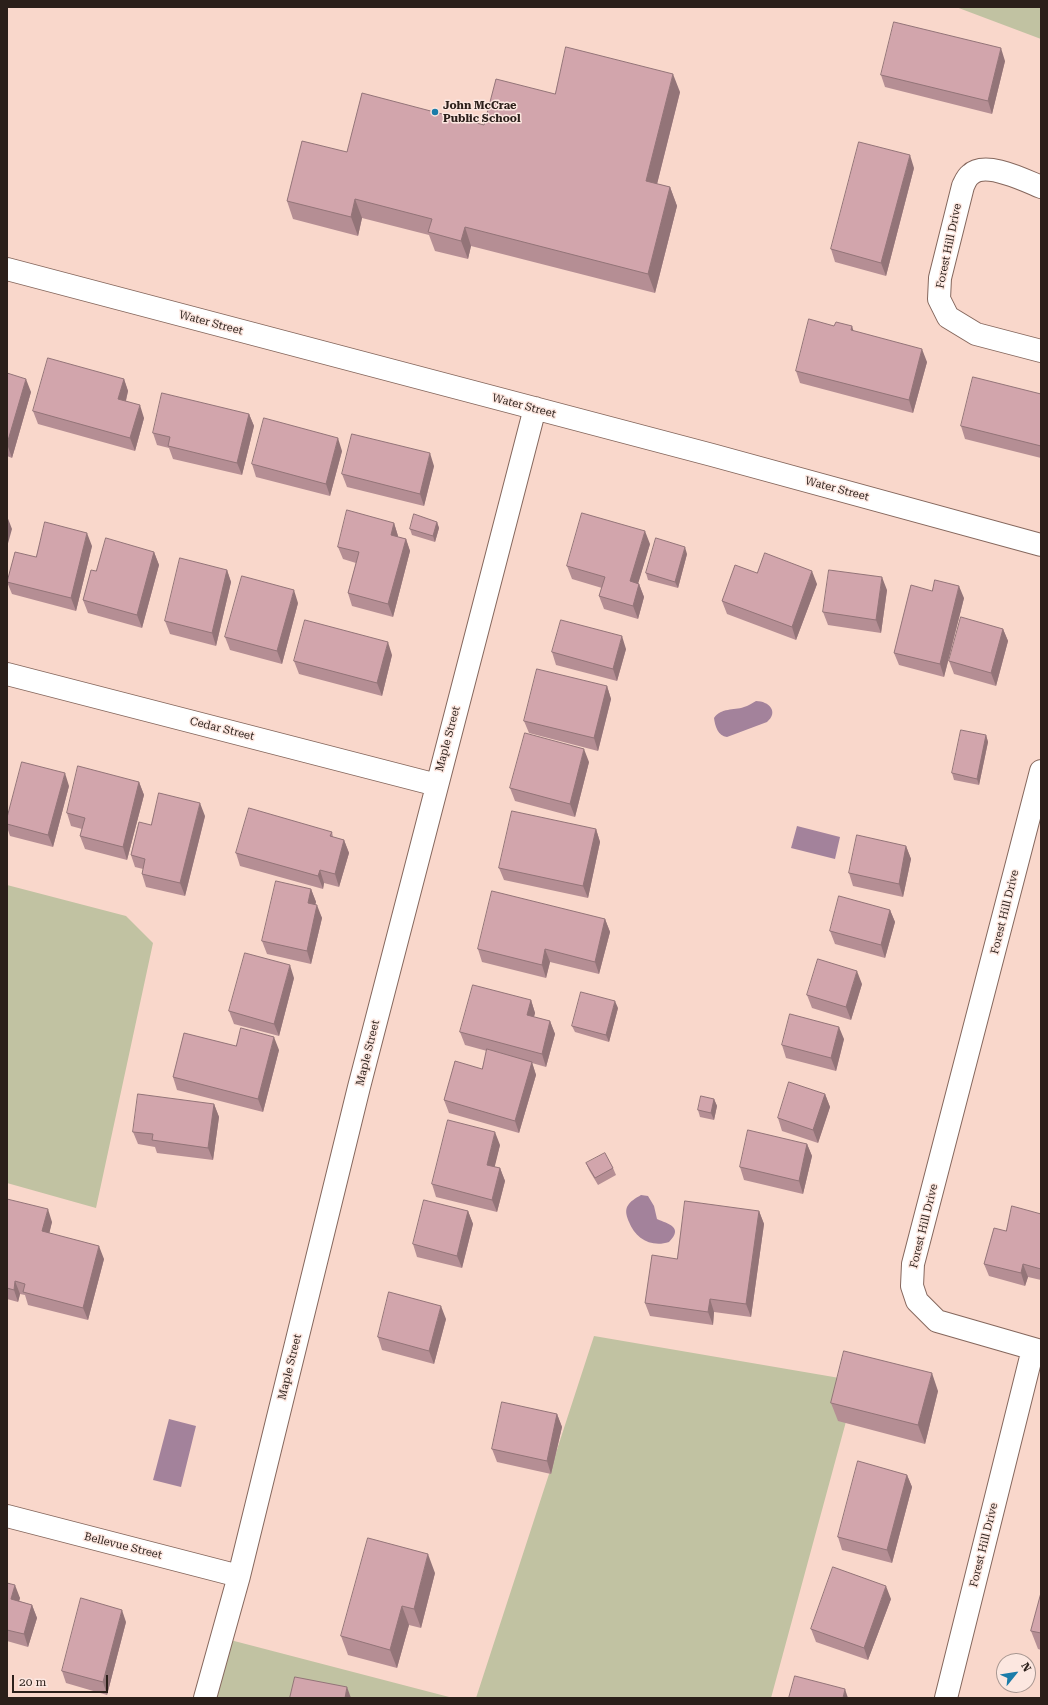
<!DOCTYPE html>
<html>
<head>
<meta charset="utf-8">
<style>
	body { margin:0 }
	#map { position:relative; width:1048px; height:1705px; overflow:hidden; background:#f9d7cb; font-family:"Roboto Serif",serif }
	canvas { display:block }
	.frame { position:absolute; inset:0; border:8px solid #2b1f1a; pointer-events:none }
	.north { position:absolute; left:996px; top:1653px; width:40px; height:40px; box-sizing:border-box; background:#fce7e0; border:1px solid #a89791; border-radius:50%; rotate:60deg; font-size:11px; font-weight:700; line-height:16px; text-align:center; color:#2b1f1a }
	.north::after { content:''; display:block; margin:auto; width:14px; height:18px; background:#1b7ca9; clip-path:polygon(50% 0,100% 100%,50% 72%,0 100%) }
	.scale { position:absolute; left:12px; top:1675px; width:96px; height:18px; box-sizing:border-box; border:2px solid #2b1f1a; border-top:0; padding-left:5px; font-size:12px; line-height:14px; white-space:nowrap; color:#2b1f1a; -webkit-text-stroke:3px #fce7e0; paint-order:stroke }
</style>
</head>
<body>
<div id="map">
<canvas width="1048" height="1705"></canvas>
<div class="frame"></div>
<div class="north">N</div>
<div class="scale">20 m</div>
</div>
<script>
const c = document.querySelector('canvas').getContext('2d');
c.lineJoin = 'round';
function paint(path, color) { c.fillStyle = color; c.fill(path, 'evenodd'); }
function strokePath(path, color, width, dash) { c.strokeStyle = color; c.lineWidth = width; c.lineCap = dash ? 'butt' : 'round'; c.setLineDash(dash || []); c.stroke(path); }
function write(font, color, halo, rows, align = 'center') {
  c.font = font + ' "Roboto Serif",serif'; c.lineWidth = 3; c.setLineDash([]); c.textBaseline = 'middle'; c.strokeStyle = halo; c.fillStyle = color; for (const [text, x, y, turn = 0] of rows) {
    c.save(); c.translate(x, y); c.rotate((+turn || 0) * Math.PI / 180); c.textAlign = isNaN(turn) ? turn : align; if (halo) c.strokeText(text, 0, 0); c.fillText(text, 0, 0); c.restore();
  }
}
paint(new Path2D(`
	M 956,7 L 1041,7 L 1041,39 Z
	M 7,885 L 126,916 L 153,943 L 96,1208 L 7,1183 Z
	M 594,1336 L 857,1381 L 771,1698 L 476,1698 Z
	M 215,1636 L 453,1698 L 198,1698 Z`), '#c1c2a2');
paint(new Path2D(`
	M 756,701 C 769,701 779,712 767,722 L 727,737 C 718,736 715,726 714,718 C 722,707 733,711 744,707 C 748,706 752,703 756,701 Z
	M 797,826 L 840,837 L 835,859 L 791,848 Z
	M 641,1195 L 648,1196 L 654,1206 L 657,1219 C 668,1224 684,1227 669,1242 C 651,1248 635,1238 629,1222 C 627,1217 625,1212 627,1207 C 630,1201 636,1198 641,1195 Z
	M 169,1419 L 196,1426 L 181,1487 L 153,1480 Z`), '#a3829b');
const minor = new Path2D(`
	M 1041,187 C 1024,180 985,160 970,175 C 967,177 965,182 963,186 L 940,278 L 939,299 L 948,317 L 976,334 L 1041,351
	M 7,269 L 712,455 L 1041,545
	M 7,674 L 437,785
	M 1041,771 L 913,1264 L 912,1286 L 917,1301 L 937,1321 L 1041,1351
	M 7,1516 L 239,1576
	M 205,1698 L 239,1576 L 359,1087 L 535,408
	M 946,1698 L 1033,1349`);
strokePath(minor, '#85675d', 24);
strokePath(minor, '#fff', 22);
paint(new Path2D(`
	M 1005,61 L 992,114 L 885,87 L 881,75 Z
	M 680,92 L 657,184 L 670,187 L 677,206 L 655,293 L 471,246 L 468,259 L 435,251 L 429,235 L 362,218 L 358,236 L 293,219 L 287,201 L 347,152 L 484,125 L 555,94 Z
	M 914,168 L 886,276 L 835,262 L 831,249 Z
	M 854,331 L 927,362 L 913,413 L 800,383 L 796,371 Z
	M 7,373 L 31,392 L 12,458 L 7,456 Z
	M 124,379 L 128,391 L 126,401 L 144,418 L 135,451 L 38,424 L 33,411 Z
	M 1041,394 L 1041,458 L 965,439 L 961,426 Z
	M 249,414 L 254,426 L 242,475 L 173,459 L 169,448 L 157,445 L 153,433 Z
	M 342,451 L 330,496 L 256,477 L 252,464 Z
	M 434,466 L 424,506 L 347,487 L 342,474 Z
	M 437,522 L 439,528 L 435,542 L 412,535 L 410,529 Z
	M 394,523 L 398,536 L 398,537 L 406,539 L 410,551 L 393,617 L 352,606 L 348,593 L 356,563 L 343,559 L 338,547 Z
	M 650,544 L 638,583 L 639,584 L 644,597 L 638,619 L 604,609 L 599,596 L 602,588 L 572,579 L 567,566 Z
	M 92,546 L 76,611 L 12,594 L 7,582 L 36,557 Z
	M 154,552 L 159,565 L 142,628 L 88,613 L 83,600 L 96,571 Z
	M 687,554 L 678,588 L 648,580 L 646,573 Z
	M 227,570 L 231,582 L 216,646 L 170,634 L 165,621 Z
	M 757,573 L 817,584 L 796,640 L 727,614 L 722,601 Z
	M 887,590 L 881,633 L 828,625 L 823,612 Z
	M 932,591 L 964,598 L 944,677 L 899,665 L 894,653 Z
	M 298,603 L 282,664 L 230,650 L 225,637 Z
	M 1003,629 L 1008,641 L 996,686 L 954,674 L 949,661 Z
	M 626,649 L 617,681 L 556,665 L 552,652 Z
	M 392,655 L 382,696 L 299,674 L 294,661 Z
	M 607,686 L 611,699 L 598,751 L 529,733 L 524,721 Z
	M 986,735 L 988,742 L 979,785 L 954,780 L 952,773 Z
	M 589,762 L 575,817 L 515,801 L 510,788 Z
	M 139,782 L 144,795 L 127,860 L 85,849 L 80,836 L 82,829 L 71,826 L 67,813 Z
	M 69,786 L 53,847 L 10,836 L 7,827 L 7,818 Z
	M 205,816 L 185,896 L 146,887 L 142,874 L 143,869 L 135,867 L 131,855 Z
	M 596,829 L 600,842 L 588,898 L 504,880 L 499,868 Z
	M 332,832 L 333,837 L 344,840 L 349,853 L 339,887 L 324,883 L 323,889 L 240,866 L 236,853 Z
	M 906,846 L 911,859 L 903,897 L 853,886 L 849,873 Z
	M 311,889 L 316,902 L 315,904 L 322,918 L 311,964 L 267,954 L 262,941 Z
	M 890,910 L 895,922 L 885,958 L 835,944 L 830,931 Z
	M 605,919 L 610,932 L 599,974 L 550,962 L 546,978 L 482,962 L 478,949 Z
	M 294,978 L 279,1036 L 234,1024 L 229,1011 Z
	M 862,984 L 851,1020 L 812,1008 L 807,995 Z
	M 531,1000 L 535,1013 L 534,1017 L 550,1021 L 555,1034 L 546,1067 L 532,1063 L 536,1075 L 519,1133 L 449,1113 L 444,1100 L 482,1069 L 487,1051 L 465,1045 L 460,1032 Z
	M 618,1008 L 609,1042 L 575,1032 L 572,1026 Z
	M 844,1039 L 836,1071 L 786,1058 L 782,1045 Z
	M 236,1046 L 279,1050 L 263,1112 L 177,1090 L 173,1077 Z
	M 825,1094 L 830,1107 L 818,1143 L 782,1131 L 778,1118 Z
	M 714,1099 L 717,1106 L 714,1120 L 700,1117 L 698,1110 Z
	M 214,1104 L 219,1117 L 213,1160 L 157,1153 L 155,1147 L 138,1144 L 133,1132 Z
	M 807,1144 L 812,1156 L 803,1194 L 744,1180 L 740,1167 Z
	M 500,1145 L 494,1167 L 500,1168 L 505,1181 L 497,1212 L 436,1197 L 432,1184 Z
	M 586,1163 L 613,1168 L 616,1175 L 598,1185 L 589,1170 Z
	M 7,1199 L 52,1222 L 49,1233 L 104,1259 L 88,1320 L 28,1305 L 25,1295 L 20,1294 L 18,1302 L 7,1299 Z
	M 468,1211 L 473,1224 L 462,1268 L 417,1257 L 413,1244 Z
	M 759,1211 L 764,1224 L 751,1317 L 714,1312 L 713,1325 L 650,1316 L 645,1303 L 677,1259 Z
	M 1041,1214 L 1041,1280 L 1028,1277 L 1025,1286 L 989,1276 L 984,1264 L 1006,1231 Z
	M 446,1319 L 434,1364 L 382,1350 L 378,1337 Z
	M 938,1391 L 925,1444 L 838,1421 L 831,1403 Z
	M 557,1414 L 562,1427 L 551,1474 L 497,1462 L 492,1449 Z
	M 907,1475 L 912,1487 L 892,1563 L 842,1550 L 838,1537 Z
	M 435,1573 L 421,1628 L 409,1625 L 397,1668 L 348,1655 L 341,1636 Z
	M 7,1583 L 20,1598 L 19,1601 L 32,1605 L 37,1618 L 28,1647 L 7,1641 Z
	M 1041,1593 L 1041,1650 L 1038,1649 L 1031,1631 Z
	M 891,1599 L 868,1660 L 816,1642 L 811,1629 Z
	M 126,1622 L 107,1695 L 66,1683 L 62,1671 Z`), '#b58e94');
paint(new Path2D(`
	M 1001,48 L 1005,61 L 992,114 L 988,101 Z
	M 673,74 L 680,92 L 653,200 L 646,181 Z
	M 910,155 L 914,168 L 886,276 L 881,263 Z
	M 670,187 L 677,206 L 655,293 L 648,274 Z
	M 355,199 L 362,218 L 358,236 L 351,217 Z
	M 465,227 L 471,246 L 468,259 L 461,241 Z
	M 852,326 L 856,339 L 851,330 Z
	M 922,349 L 927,362 L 913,413 L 909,400 Z
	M 26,379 L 31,392 L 12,458 L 7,444 Z
	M 124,379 L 128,391 L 123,412 L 118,399 Z
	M 140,405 L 144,418 L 135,451 L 130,438 Z
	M 249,414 L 254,426 L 242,475 L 237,463 Z
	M 338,438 L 342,451 L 330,496 L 326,484 Z
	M 430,453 L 434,466 L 424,506 L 420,494 Z
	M 7,516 L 12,529 L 7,547 Z
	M 437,522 L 439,528 L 435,542 L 433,536 Z
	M 394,523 L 398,536 L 395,548 L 391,535 Z
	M 645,531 L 650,544 L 635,594 L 630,581 Z
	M 87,533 L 92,546 L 76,611 L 71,598 Z
	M 406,539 L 410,551 L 393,617 L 388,604 Z
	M 685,547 L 687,554 L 678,588 L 675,582 Z
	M 154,552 L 159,565 L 142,628 L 137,615 Z
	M 227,570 L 231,582 L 216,646 L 212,633 Z
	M 812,571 L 817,584 L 796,640 L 792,627 Z
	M 882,577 L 887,590 L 881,633 L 876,620 Z
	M 639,584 L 644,597 L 638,619 L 633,606 Z
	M 959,586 L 964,598 L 944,677 L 940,664 Z
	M 294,590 L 298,603 L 282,664 L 277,651 Z
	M 1003,629 L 1008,641 L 996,686 L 991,673 Z
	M 622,636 L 626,649 L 617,681 L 613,669 Z
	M 388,642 L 392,655 L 382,696 L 377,683 Z
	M 607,686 L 611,699 L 598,751 L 594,738 Z
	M 986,735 L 988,742 L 979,785 L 977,779 Z
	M 584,749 L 589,762 L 575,817 L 570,804 Z
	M 65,773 L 69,786 L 53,847 L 48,835 Z
	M 139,782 L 144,795 L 127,860 L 123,847 Z
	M 200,803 L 205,816 L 185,896 L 180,883 Z
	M 596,829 L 600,842 L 588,898 L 583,886 Z
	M 344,840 L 349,853 L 339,887 L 335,874 Z
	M 906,846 L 911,859 L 903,897 L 899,884 Z
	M 320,870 L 324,883 L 323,889 L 318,876 Z
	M 311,889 L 316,902 L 313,915 L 308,903 Z
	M 317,905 L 322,918 L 311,964 L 307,951 Z
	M 890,910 L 895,922 L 885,958 L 881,945 Z
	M 605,919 L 610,932 L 599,974 L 595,962 Z
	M 545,949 L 550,962 L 546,978 L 542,965 Z
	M 290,965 L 294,978 L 279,1036 L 274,1024 Z
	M 857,971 L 862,984 L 851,1020 L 846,1007 Z
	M 531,1000 L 535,1013 L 531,1027 L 527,1015 Z
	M 615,1001 L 618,1008 L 609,1042 L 606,1035 Z
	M 550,1021 L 555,1034 L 546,1067 L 542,1054 Z
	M 839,1027 L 844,1039 L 836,1071 L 831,1058 Z
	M 274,1037 L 279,1050 L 263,1112 L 258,1099 Z
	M 532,1062 L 536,1075 L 519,1133 L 515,1121 Z
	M 825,1094 L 830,1107 L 818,1143 L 813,1130 Z
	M 714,1099 L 717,1106 L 714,1120 L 711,1113 Z
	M 214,1104 L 219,1117 L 213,1160 L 208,1148 Z
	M 495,1132 L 500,1145 L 492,1178 L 487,1165 Z
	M 807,1144 L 812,1156 L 803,1194 L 799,1181 Z
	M 500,1168 L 505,1181 L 497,1212 L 492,1200 Z
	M 48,1209 L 52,1222 L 47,1243 L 42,1231 Z
	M 468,1211 L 473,1224 L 462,1268 L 457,1256 Z
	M 759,1211 L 764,1224 L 751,1317 L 746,1304 Z
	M 99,1246 L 104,1259 L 88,1320 L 83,1308 Z
	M 1023,1264 L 1028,1277 L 1025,1286 L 1021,1273 Z
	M 15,1281 L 20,1294 L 18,1302 L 14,1290 Z
	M 710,1299 L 714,1312 L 713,1325 L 708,1312 Z
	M 441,1306 L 446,1319 L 434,1364 L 429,1351 Z
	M 932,1373 L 938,1391 L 925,1444 L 918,1425 Z
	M 557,1414 L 562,1427 L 551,1474 L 547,1461 Z
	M 907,1475 L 912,1487 L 892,1563 L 887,1550 Z
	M 428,1554 L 435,1573 L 421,1628 L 414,1609 Z
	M 15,1585 L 20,1598 L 16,1612 L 11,1599 Z
	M 886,1586 L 891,1599 L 868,1660 L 864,1648 Z
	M 32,1605 L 37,1618 L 28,1647 L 24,1634 Z
	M 402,1606 L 409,1625 L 397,1668 L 390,1650 Z
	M 122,1610 L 126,1622 L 107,1695 L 103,1682 Z
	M 347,1687 L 351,1698 L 345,1698 Z
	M 845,1689 L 848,1698 L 843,1698 Z`), '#937478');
const building = new Path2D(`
	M 894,22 L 1001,48 L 988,101 L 881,75 Z
	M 566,47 L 673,74 L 646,181 L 670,187 L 648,274 L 465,227 L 461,241 L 428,232 L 432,219 L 355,199 L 351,217 L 287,201 L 302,141 L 347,152 L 362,93 L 484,125 L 496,79 L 555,94 Z
	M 859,142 L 910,155 L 881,263 L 831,249 Z
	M 809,319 L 834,326 L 836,322 L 852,326 L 851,330 L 922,349 L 909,400 L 796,371 Z
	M 48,358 L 124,379 L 118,399 L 140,405 L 130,438 L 33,411 Z
	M 7,373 L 26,379 L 7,444 Z
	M 973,377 L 1041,394 L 1041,446 L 961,426 Z
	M 162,393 L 249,414 L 237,463 L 168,446 L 170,437 L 153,433 Z
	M 264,418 L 338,438 L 326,484 L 252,464 Z
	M 352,434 L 430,453 L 420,494 L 342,474 Z
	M 347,510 L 394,523 L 391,535 L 406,539 L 388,604 L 348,593 L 359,552 L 338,547 Z
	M 582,513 L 645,531 L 630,581 L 639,584 L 633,606 L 599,596 L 605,577 L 567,566 Z
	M 414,514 L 437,522 L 433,536 L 410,529 Z
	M 45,522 L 87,533 L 71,598 L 7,582 L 15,552 L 36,557 Z
	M 106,538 L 154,552 L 137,615 L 83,600 L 91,570 L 96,571 Z
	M 656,538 L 685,547 L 675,582 L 646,573 Z
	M 765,553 L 812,571 L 792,627 L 722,601 L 735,565 L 757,573 Z
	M 180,558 L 227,570 L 212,633 L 165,621 Z
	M 829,570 L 882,577 L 876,620 L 823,612 Z
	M 242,576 L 294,590 L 277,651 L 225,637 Z
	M 935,580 L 959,586 L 940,664 L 894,653 L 911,585 L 932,591 Z
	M 961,617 L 1003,629 L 991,673 L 949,661 Z
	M 305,620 L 388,642 L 377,683 L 294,661 Z
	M 561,620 L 622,636 L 613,669 L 552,652 Z
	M 537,669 L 607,686 L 594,738 L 524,721 Z
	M 961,730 L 986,735 L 977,779 L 952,773 Z
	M 525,733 L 584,749 L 570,804 L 510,788 Z
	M 22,762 L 65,773 L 48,835 L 7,824 L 7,818 Z
	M 78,766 L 139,782 L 123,847 L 80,836 L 85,818 L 67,813 Z
	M 159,793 L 200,803 L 180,883 L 142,874 L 145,859 L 131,855 L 139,822 L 151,825 Z
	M 249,808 L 332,832 L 330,836 L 344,840 L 335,874 L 320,870 L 318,876 L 236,853 Z
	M 512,811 L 596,829 L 583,886 L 499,868 Z
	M 857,835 L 906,846 L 899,884 L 849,873 Z
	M 276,881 L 311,889 L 308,903 L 317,905 L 307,951 L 262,941 Z
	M 492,891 L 605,919 L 595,962 L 545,949 L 542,965 L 478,949 Z
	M 839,896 L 890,910 L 881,945 L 830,931 Z
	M 245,953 L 290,965 L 274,1024 L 229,1011 Z
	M 818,959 L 857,971 L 846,1007 L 807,995 Z
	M 473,985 L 531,1000 L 527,1015 L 550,1021 L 542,1054 L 460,1032 Z
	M 581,992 L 615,1001 L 606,1035 L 572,1026 Z
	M 790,1014 L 839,1027 L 831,1058 L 782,1045 Z
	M 241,1028 L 274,1037 L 258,1099 L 173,1077 L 184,1033 L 236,1046 Z
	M 487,1049 L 532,1062 L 515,1121 L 444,1100 L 455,1061 L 482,1069 Z
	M 789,1082 L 825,1094 L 813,1130 L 778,1118 Z
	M 138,1094 L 214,1104 L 208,1148 L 152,1140 L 153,1134 L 133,1132 Z
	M 701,1096 L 714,1099 L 711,1113 L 698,1110 Z
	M 448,1120 L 495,1132 L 487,1165 L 500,1168 L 492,1200 L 432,1184 Z
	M 748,1130 L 807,1144 L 799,1181 L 740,1167 Z
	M 605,1153 L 613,1168 L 595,1178 L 586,1163 Z
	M 7,1199 L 48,1209 L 42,1231 L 99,1246 L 83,1308 L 23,1292 L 25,1284 L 15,1281 L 14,1290 L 7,1288 Z
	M 424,1200 L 468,1211 L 457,1256 L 413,1244 Z
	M 685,1201 L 759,1211 L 746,1304 L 710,1299 L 708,1312 L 645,1303 L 652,1255 L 677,1259 Z
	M 1012,1206 L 1041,1214 L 1041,1269 L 1023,1264 L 1021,1273 L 984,1264 L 994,1228 L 1006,1231 Z
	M 389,1292 L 441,1306 L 429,1351 L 378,1337 Z
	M 844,1351 L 932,1373 L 918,1425 L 831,1403 Z
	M 502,1402 L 557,1414 L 547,1461 L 492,1449 Z
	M 858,1461 L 907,1475 L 887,1550 L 838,1537 Z
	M 368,1538 L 428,1554 L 414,1609 L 402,1606 L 390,1650 L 341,1636 Z
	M 833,1567 L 886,1586 L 864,1648 L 811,1629 Z
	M 7,1583 L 15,1585 L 11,1599 L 32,1605 L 24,1634 L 7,1630 Z
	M 1041,1593 L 1041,1633 L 1031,1631 Z
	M 81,1598 L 122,1610 L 103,1682 L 62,1671 Z
	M 795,1676 L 845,1689 L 843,1698 L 789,1698 Z
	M 295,1677 L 347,1687 L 345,1698 L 290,1698 Z`);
paint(building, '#d2a5ac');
strokePath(building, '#937478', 1);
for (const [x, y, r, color] of [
	[435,112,4,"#1b7ca9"]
]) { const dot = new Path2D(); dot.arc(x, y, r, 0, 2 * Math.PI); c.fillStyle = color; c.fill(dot); strokePath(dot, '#fce7e0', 1.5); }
write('bold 11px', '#2b1f1a', '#fce7e0', [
	["John McCrae",443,106],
	["Public School",443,119]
], 'left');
write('11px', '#2b1f1a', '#fce7e0', [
	["Forest Hill Drive",949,246,-78],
	["Water Street",211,323,15],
	["Water Street",524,406,15],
	["Water Street",837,489,15],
	["Cedar Street",222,729,14],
	["Maple Street",448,739,-75],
	["Forest Hill Drive",1005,912,-76],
	["Maple Street",368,1053,-76],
	["Forest Hill Drive",924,1226,-76],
	["Maple Street",290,1367,-76],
	["Forest Hill Drive",984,1545,-76],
	["Bellevue Street",123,1546,14]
]);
</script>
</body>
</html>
